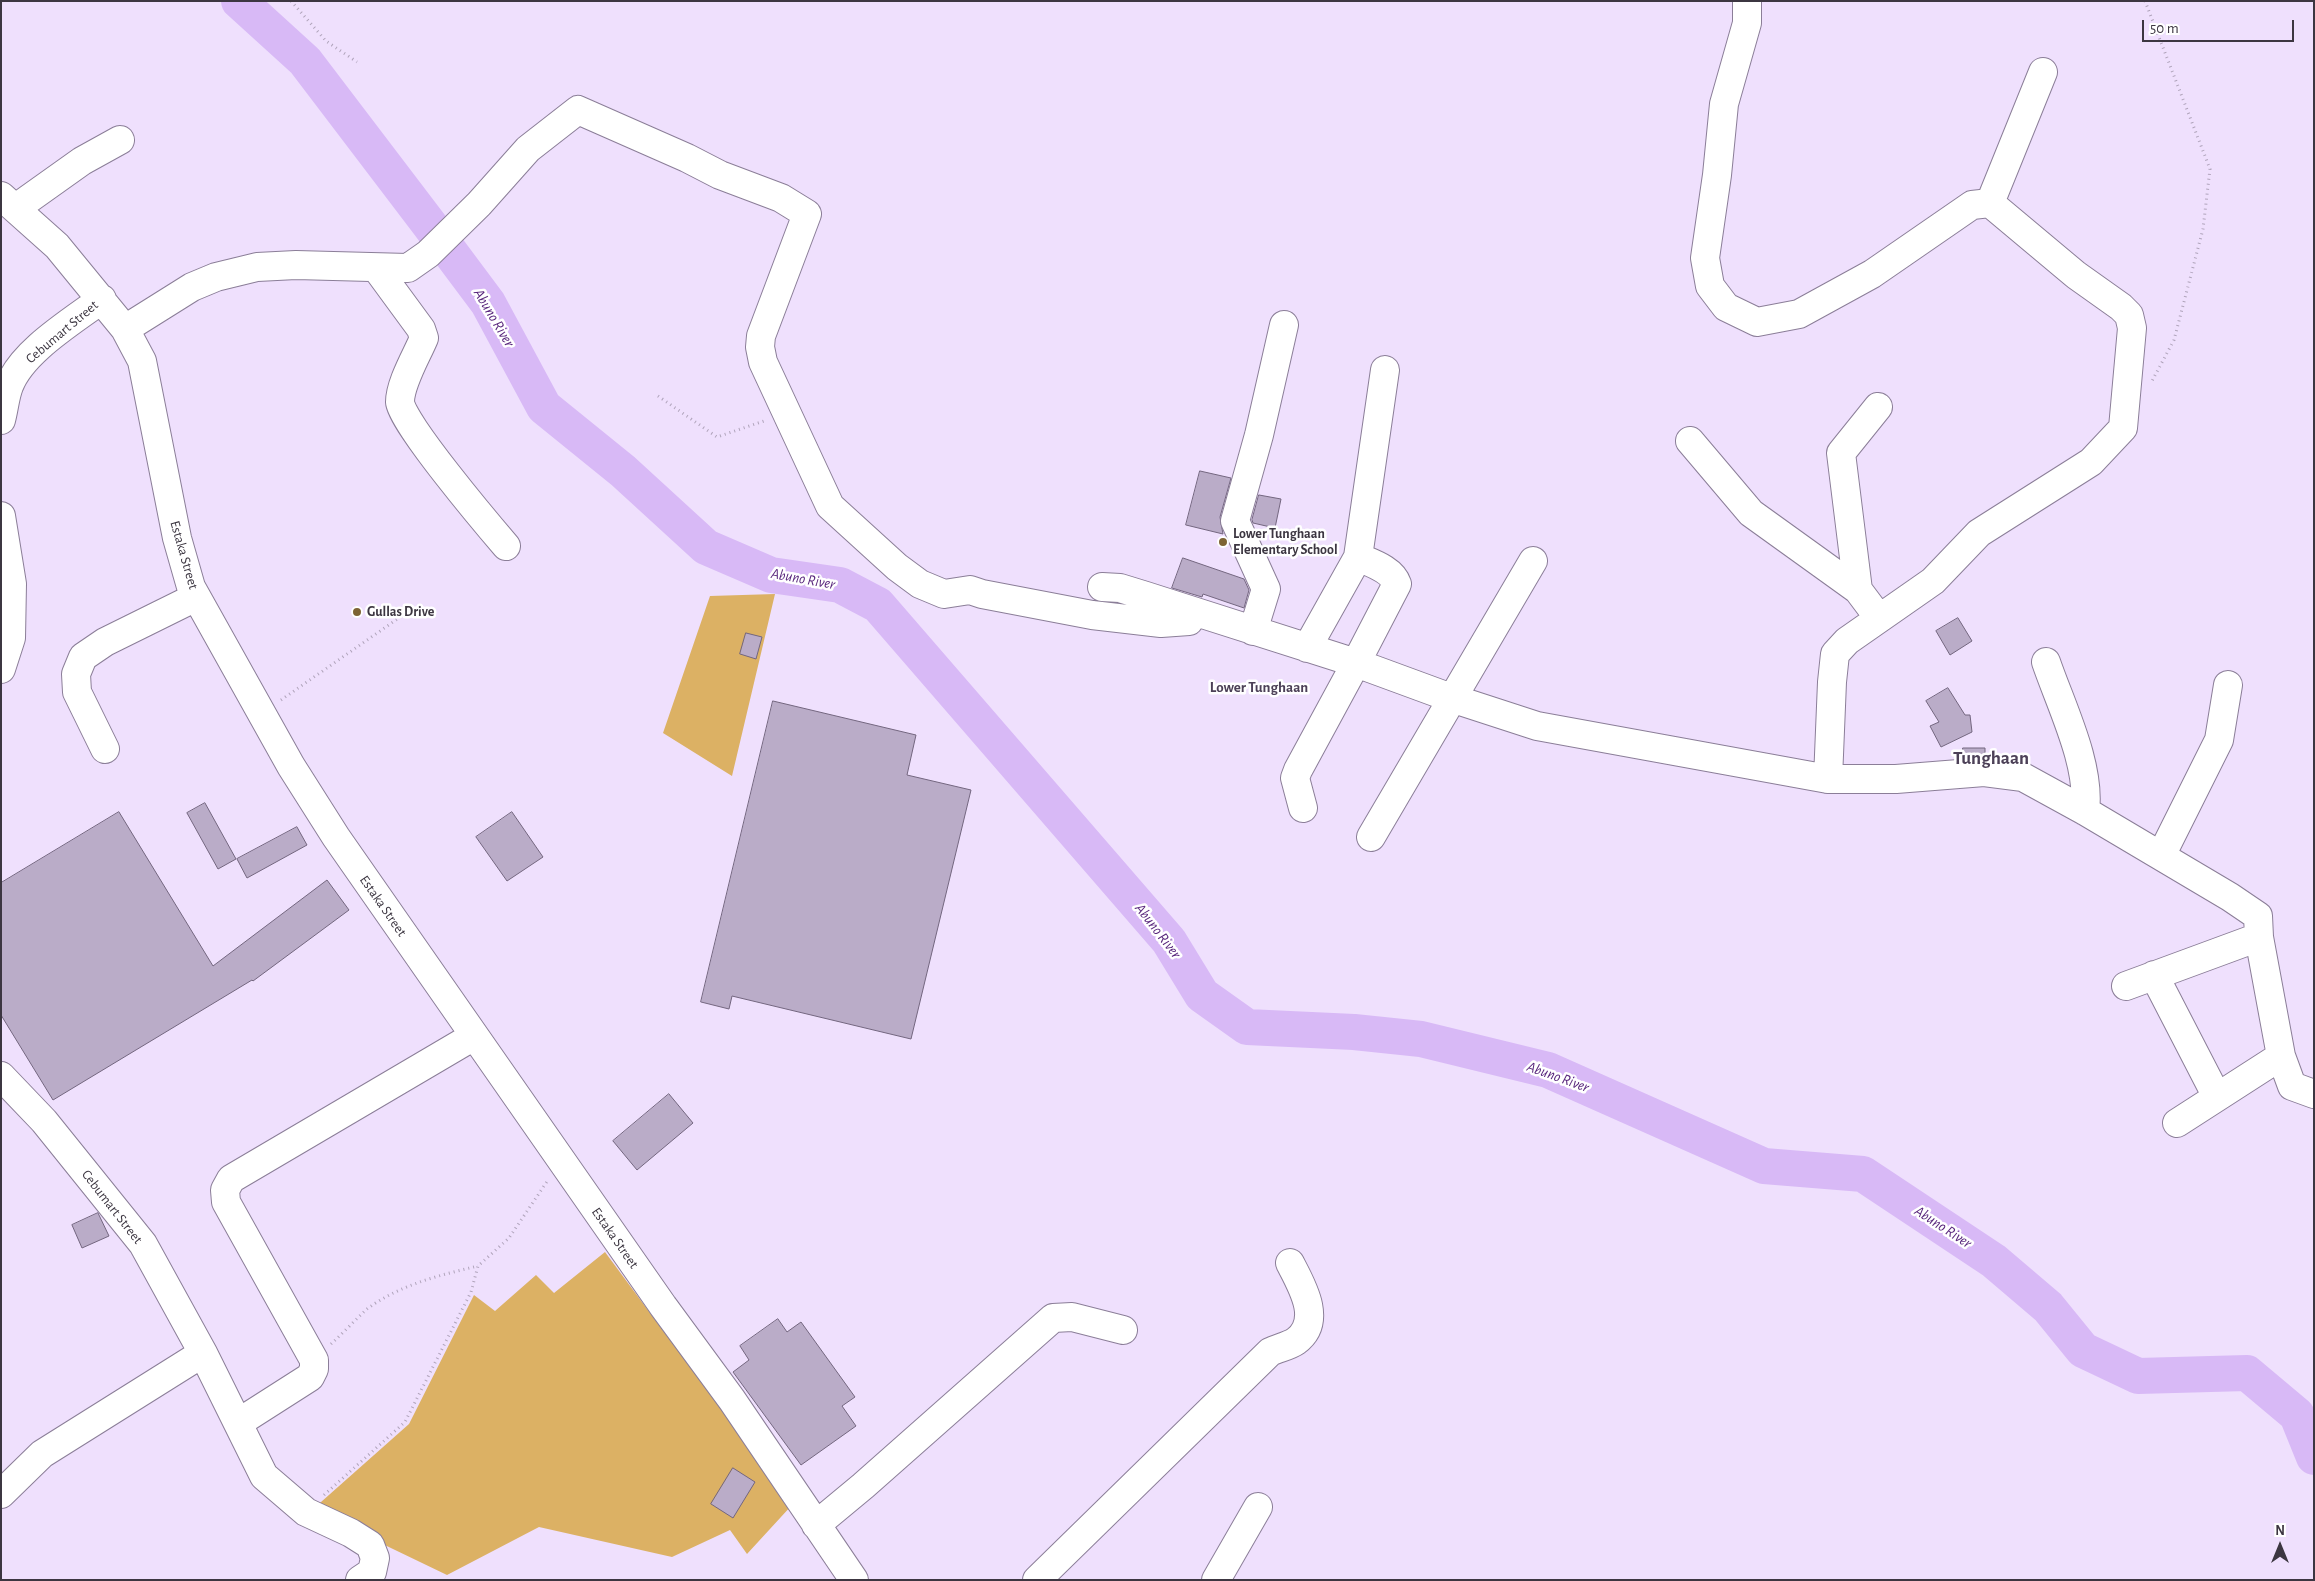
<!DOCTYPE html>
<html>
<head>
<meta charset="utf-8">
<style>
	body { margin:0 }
	#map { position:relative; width:2315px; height:1581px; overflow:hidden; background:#efe0fd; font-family:"Alegreya Sans",sans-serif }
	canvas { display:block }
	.frame { position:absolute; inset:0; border:2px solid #3c3641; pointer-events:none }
	.north { position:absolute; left:2255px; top:1521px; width:50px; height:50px; -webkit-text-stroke:4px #fff; paint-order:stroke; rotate:0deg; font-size:14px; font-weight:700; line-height:20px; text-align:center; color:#3c3641 }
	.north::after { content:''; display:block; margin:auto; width:18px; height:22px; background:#3c3641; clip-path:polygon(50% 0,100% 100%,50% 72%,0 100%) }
	.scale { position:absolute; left:2142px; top:20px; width:152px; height:22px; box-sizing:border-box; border:2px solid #3c3641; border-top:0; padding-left:6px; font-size:15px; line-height:18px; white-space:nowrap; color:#3c3641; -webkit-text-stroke:4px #fff; paint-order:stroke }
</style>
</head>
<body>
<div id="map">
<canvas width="2315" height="1581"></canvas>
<div class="frame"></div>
<div class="north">N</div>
<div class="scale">50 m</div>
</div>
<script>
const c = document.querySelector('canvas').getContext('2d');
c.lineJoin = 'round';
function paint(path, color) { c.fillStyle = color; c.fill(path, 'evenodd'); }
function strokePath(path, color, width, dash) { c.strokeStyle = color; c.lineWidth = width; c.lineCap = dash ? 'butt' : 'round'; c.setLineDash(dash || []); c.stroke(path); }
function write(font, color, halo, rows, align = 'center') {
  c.font = font + ' "Alegreya Sans",sans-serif'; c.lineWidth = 5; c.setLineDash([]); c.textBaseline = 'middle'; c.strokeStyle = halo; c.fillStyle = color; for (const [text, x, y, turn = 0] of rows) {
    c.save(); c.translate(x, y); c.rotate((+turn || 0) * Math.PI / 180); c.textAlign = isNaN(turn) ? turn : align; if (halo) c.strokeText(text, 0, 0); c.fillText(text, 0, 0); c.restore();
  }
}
paint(new Path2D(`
	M 775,594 L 732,776 L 663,733 L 710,596 Z
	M 605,1252 L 792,1505 L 747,1554 L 730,1530 L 672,1557 L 539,1527 L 447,1575 L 312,1510 L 409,1424 L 474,1295 L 495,1311 L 536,1275 L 554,1293 Z`), '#dcb164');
strokePath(new Path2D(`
	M 239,1 L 305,61 L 429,224 L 488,303 L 544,407 L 623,471 L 706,547 L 771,575 L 840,585 L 878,605 L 1169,941 L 1202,995 L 1247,1027 L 1354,1032 L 1421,1039 L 1548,1070 L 1764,1166 L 1863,1174 L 1994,1261 L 2048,1307 L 2083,1350 L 2138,1376 L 2247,1373 L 2297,1415 L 2314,1457`), '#d8b9f6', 36);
const building = new Path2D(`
	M 1200,471 L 1231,478 L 1220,517 L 1223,534 L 1186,525 Z
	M 1259,495 L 1281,499 L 1275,528 L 1253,523 L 1252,520 Z
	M 1183,558 L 1244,579 L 1249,590 L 1244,608 L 1203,594 L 1202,597 L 1172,588 Z
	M 1958,618 L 1972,641 L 1950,655 L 1936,631 Z
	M 746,633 L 762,637 L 756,659 L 740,654 Z
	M 1948,688 L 1965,715 L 1970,715 L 1972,732 L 1941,747 L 1930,726 L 1939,722 L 1926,701 Z
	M 773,701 L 916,735 L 907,775 L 971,790 L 911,1039 L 732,996 L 729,1009 L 701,1002 Z
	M 1963,748 L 1985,748 L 1985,756 L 1963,758 Z
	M 205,803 L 236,859 L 218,869 L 187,813 Z
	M 119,812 L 213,966 L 327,880 L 349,910 L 253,981 L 252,980 L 53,1100 L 1,1015 L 1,883 Z
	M 512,812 L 543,857 L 507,881 L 476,837 Z
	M 297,827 L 307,845 L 247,878 L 237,859 Z
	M 669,1094 L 693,1123 L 637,1170 L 613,1141 Z
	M 98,1213 L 109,1236 L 82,1248 L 72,1225 Z
	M 778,1319 L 787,1332 L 801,1322 L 855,1397 L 842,1406 L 856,1426 L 801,1465 L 733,1372 L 749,1360 L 740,1346 Z
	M 733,1468 L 755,1482 L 733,1518 L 711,1504 Z`);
paint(building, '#baacc8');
strokePath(building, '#73667f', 1);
const minor = new Path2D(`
	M 1747,1 L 1747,23 L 1724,104 L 1717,175 L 1705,258 L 1710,286 L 1726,307 L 1757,322 L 1799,314 L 1872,274 L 1972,205 L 1990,203 L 2076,275 L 2121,307 L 2129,315 L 2132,328 L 2123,428 L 2091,462 L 1979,533 L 1933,581 L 1847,641 L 1835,654 L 1832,682 L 1828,779
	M 1,196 L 57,246 L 125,329 L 142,361 L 177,538 L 191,587 L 291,766 L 336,837 L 663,1306 L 732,1400 L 854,1580
	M 1990,203 L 2043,72
	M 16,208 L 82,161 L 120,140
	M 377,269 L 421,329 L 424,338 C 417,355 400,383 400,402 C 401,422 488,525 506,546
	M 125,329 L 192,287 L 216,277 L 257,267 L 296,265 L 408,268 L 428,254 L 479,204 L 528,149 L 578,110 L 687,158 L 720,175 L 781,198 L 807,214 L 761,336 L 760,347 L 763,362 L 830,506 L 897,567 L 920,584 L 944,594 L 970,590 L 982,594 L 1092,615 L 1161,623 L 1189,621 L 1194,612
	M 1,420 C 4,409 5,396 9,386 C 22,351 73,321 102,299
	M 1690,441 L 1751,513 L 1858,590 L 1879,618
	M 1,516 L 12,584 L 11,638 L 1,669
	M 1102,587 L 1120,588 L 1146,596 L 1356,663 L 1454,699 L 1537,726 L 1828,779 L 1896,779 L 1984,772 L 2023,777 L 2085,811 L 2230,897 L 2258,916 L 2259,937 L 2281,1056 L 2292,1086 L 2314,1094
	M 1858,590 L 1841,453 L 1878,407
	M 1253,631 L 1266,589 L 1235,521 L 1259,435 L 1284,325
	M 1307,648 L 1358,557 L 1385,370
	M 2046,662 C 2061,706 2091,765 2085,811
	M 105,749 L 77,692 L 76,674 L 83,657 L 105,642 L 196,597
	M 1303,808 L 1295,778 L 1298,770 L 1356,663 L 1397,584 C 1392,569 1371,563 1358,557
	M 1371,837 L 1533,561
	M 2161,856 L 2219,740 L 2228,685
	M 2154,975 L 2217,1097
	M 2126,986 L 2259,937
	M 1,1076 L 44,1121 L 143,1244 L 203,1353 L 264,1476 L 306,1512 L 351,1533 L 370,1545 L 375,1558 L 372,1572 L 360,1580
	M 2177,1123 L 2281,1056
	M 238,1423 L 310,1377 L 314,1369 L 314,1360 L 226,1202 L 225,1190 L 231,1179 L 474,1036
	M 1,1494 L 42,1454 L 203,1353
	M 816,1525 L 863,1486 L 1053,1318 L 1072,1317 L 1123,1330
	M 1037,1580 L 1270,1352 C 1278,1348 1289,1346 1296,1341 C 1323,1321 1302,1286 1290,1263
	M 1216,1580 L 1258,1507`);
strokePath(minor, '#8b7e98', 30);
strokePath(new Path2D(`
	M 291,1 L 326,41 L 357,62
	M 2145,1 L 2210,169 L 2203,229 L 2174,340 L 2152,381
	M 658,396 L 717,437 L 764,421
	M 281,700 L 416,606
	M 331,1344 C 343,1333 355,1320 367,1309 C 399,1285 440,1275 478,1266
	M 324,1495 L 405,1422 L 471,1292 L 478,1266 L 509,1238 L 548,1180`), '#b0a4bb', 3, [1, 4]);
strokePath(minor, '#fff', 28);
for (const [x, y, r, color] of [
	[1223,542,5,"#7d6334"],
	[357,612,5,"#7d6334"]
]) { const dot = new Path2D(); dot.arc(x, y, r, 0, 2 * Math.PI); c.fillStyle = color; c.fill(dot); strokePath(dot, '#fff', 2); }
write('14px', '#3c3641', '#fff', [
	["Cebumart Street",62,332,-40],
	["Estaka Street",184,555,74],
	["Estaka Street",383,906,55],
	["Cebumart Street",112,1207,52],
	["Estaka Street",615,1238,55]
]);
write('bold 14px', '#3c3641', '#fff', [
	["Lower Tunghaan",1233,534],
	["Elementary School",1233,550],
	["Gullas Drive",367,612]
], 'left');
write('italic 15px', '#58267c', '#fff', [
	["Abuno River",494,318,59],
	["Abuno River",803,579,10],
	["Abuno River",1158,931,52],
	["Abuno River",1558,1077,20],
	["Abuno River",1943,1227,33]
]);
write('bold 15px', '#4c4057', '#fff', [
	["Lower Tunghaan",1259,687]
]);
write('bold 19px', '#4c4057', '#fff', [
	["Tunghaan",1991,758]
]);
</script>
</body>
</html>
